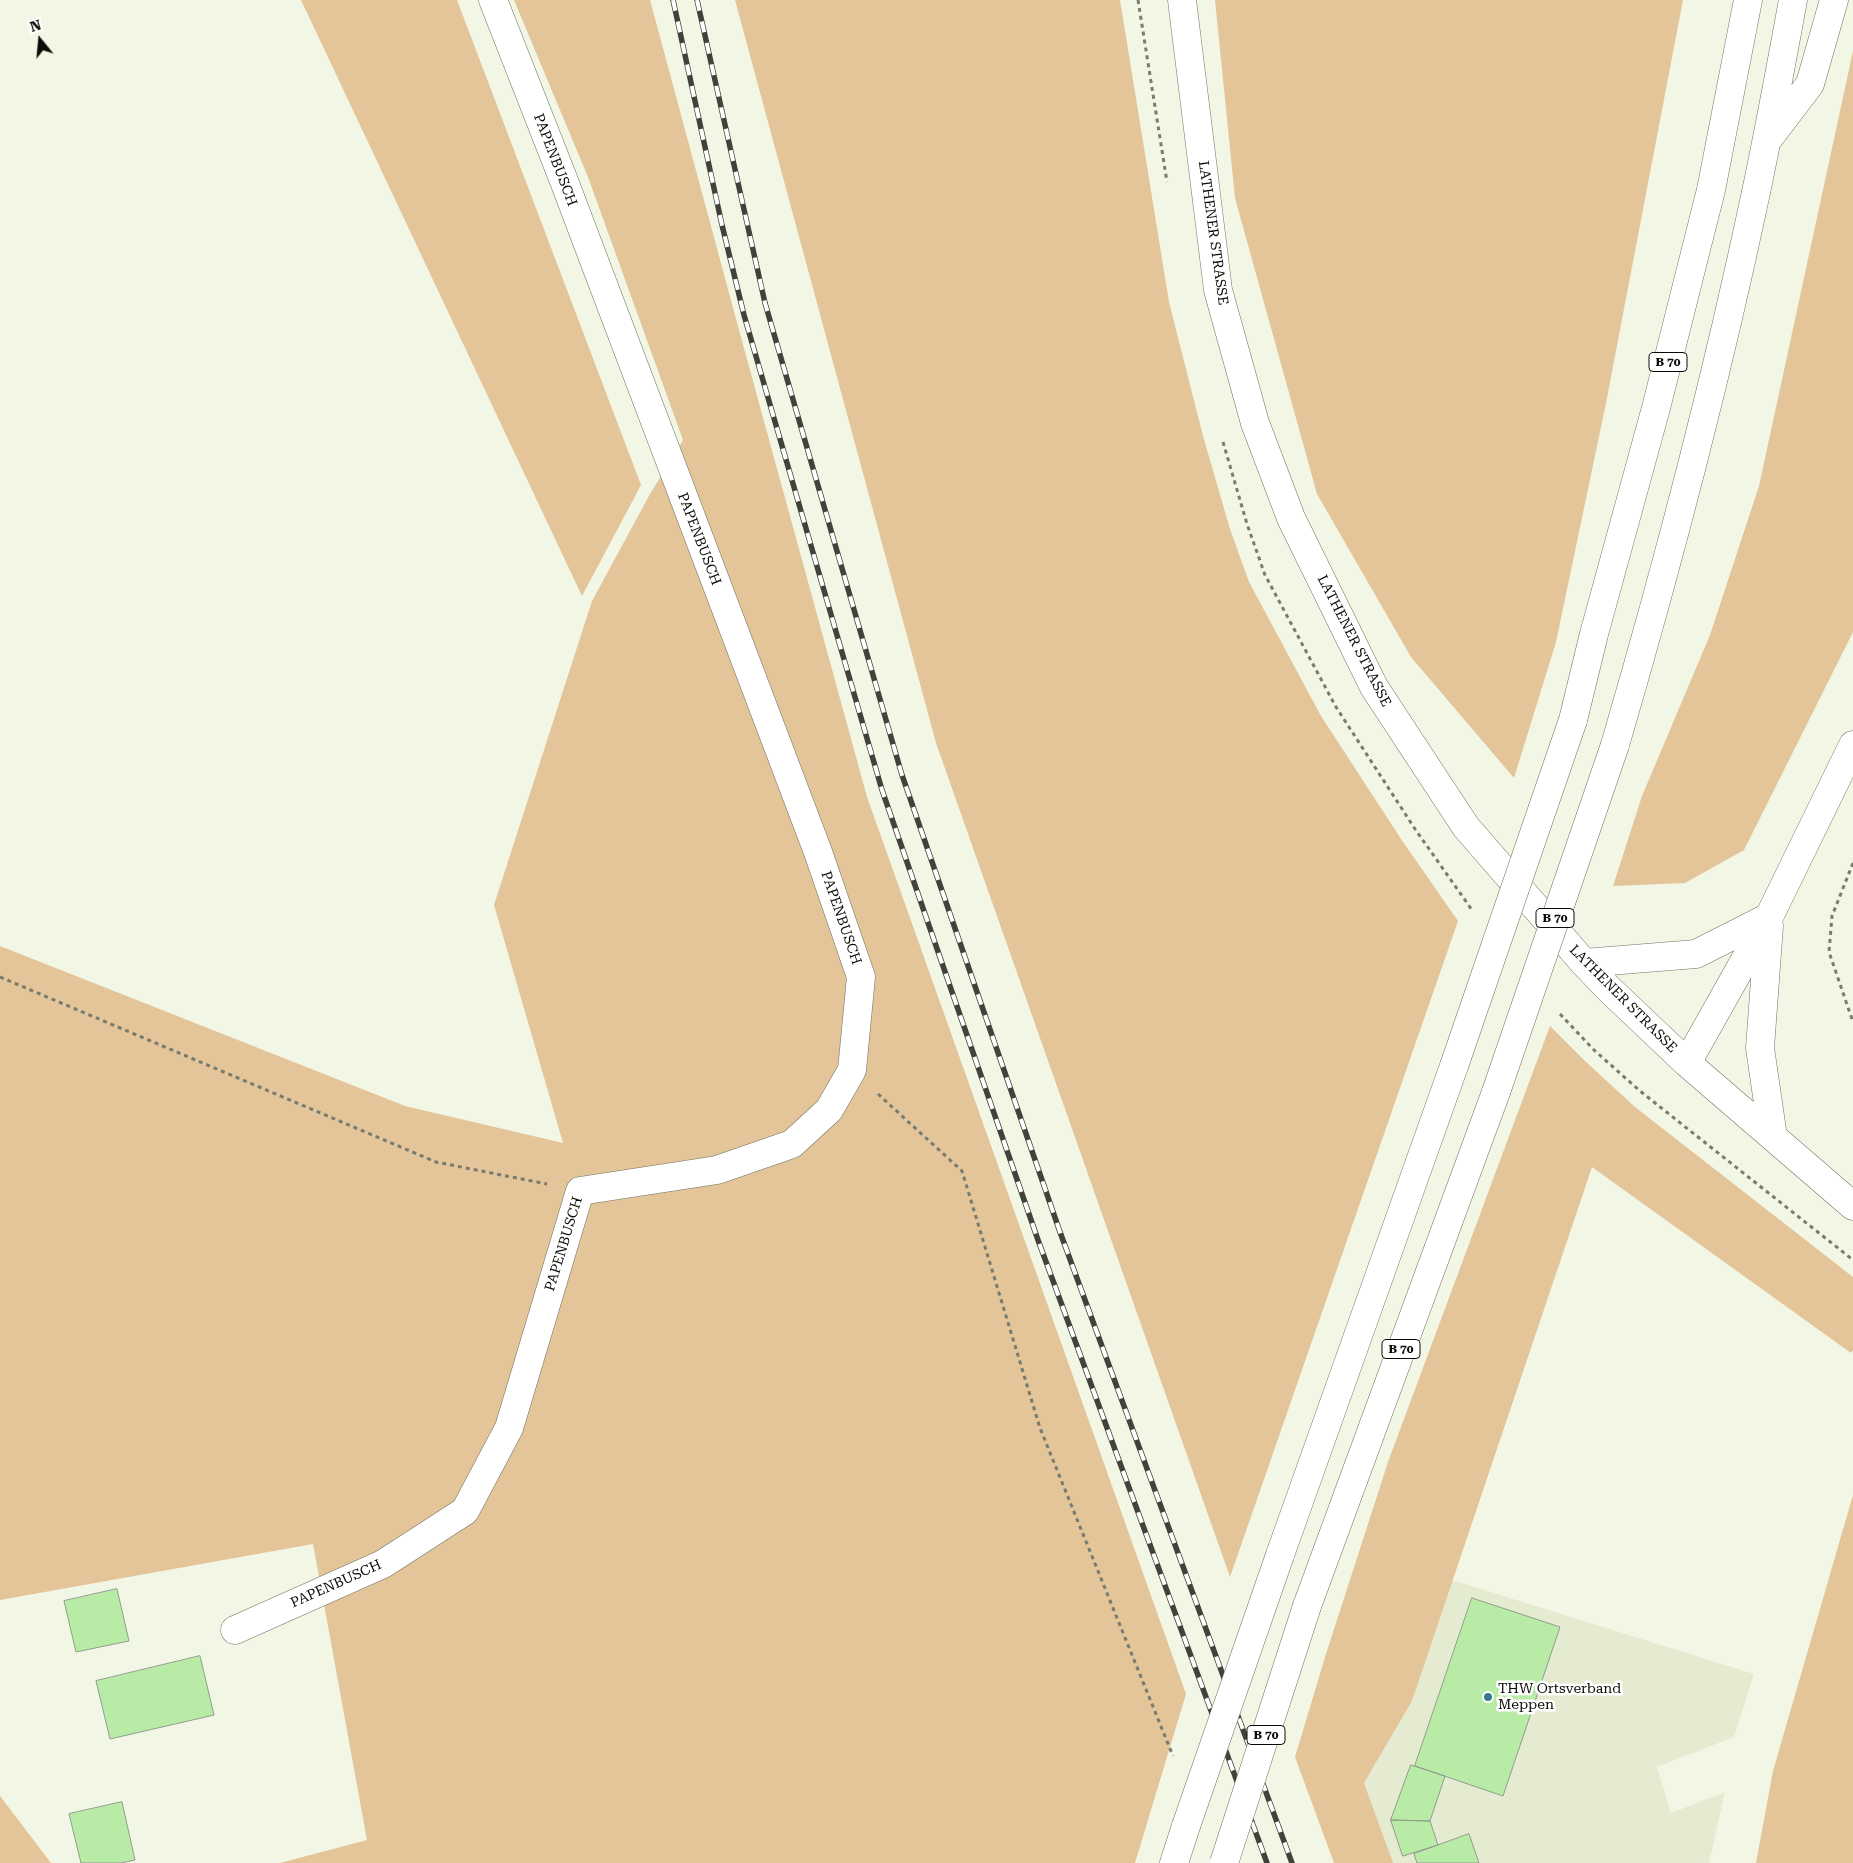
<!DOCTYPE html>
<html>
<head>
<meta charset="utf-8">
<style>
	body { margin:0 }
	#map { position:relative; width:1853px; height:1863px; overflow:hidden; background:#f2f6e4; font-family:"Roboto Serif",serif }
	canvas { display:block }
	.north { position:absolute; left:15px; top:15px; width:50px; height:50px; -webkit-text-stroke:4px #fff; paint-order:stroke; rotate:343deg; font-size:14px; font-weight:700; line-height:20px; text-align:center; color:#0b0c07 }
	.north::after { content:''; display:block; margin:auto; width:18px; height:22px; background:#0b0c07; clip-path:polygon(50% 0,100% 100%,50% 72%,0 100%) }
</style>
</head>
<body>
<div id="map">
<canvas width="1853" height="1863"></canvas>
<div class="north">N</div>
</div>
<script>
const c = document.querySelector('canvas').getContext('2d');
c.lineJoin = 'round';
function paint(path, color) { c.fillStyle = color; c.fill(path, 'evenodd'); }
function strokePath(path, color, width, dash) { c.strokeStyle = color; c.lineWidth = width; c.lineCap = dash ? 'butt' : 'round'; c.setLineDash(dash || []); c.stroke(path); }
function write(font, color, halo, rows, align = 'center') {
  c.font = font + ' "Roboto Serif",serif'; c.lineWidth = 5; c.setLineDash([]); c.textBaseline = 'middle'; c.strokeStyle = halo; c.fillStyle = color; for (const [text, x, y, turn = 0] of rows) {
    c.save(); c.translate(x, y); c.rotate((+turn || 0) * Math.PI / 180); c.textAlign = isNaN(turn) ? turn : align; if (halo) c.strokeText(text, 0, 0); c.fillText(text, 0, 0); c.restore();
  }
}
paint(new Path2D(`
	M 1452,1580 L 1754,1674 L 1734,1737 L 1657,1767 L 1671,1813 L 1725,1792 L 1709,1863 L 1392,1863 L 1364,1783 L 1412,1701 Z`), '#e5ebd1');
paint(new Path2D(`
	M 301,0 L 457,0 L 641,485 L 582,596 Z
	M 514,0 L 650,0 L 739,330 L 867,797 L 1186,1694 L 1135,1863 L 280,1863 L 367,1840 L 313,1544 L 0,1600 L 0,946 L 405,1106 L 563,1143 L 494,905 L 592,601 L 650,494 L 683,440 L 588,177 Z
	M 735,0 L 1120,0 L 1169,302 L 1203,436 L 1230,529 L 1249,582 L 1321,716 L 1401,839 L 1458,921 L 1230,1577 L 936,743 Z
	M 1215,0 L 1683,0 L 1606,403 L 1556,642 L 1514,778 L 1411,657 L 1317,494 L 1235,198 Z
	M 1853,51 L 1853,632 L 1744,850 L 1685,883 L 1613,886 L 1642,796 L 1710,635 L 1759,486 Z
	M 1550,1026 L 1585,1061 L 1635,1107 L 1853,1277 L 1853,1350 L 1851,1353 L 1592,1167 L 1412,1701 L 1364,1783 L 1393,1863 L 1334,1863 L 1295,1757 L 1326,1654 L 1388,1462 Z
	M 1853,1495 L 1853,1863 L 1756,1863 L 1773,1771 Z
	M 0,1796 L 51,1863 L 0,1863 Z`), '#e4c499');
const building = new Path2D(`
	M 117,1589 L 129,1641 L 76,1652 L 64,1601 Z
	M 1472,1598 L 1560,1627 L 1503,1796 L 1415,1766 Z
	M 200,1656 L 214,1715 L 110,1739 L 96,1681 Z
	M 1411,1765 L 1445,1776 L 1430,1821 L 1391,1820 Z
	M 122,1802 L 135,1860 L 121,1863 L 81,1863 L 69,1814 Z
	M 1391,1820 L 1430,1821 L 1438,1845 L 1403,1856 Z
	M 1469,1834 L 1479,1863 L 1417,1863 L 1414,1854 Z`);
paint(building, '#b8eca6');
strokePath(building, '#919c8d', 1);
const minor = new Path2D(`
	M 1182,0 L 1218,290 L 1255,423 L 1291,518 L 1374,687 L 1466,827 L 1584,963 L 1609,989 L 1687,1063 L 1853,1206
	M 1769,926 L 1760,1048 L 1773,1137
	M 1584,963 L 1696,954 L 1769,917
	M 1687,1063 L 1769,917 L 1853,745
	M 235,1630 L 383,1564 L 465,1511 L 509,1428 L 580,1191 L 717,1170 L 792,1144 L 829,1110 L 852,1070 L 861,977 L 818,852 L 564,181 L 493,0`);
const highway = new Path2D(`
	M 1769,138 L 1810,84 L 1834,0
	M 1573,720 L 1594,634 L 1656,408 L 1711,190 L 1748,0
	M 1615,745 C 1668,564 1716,381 1755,197 C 1769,131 1781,66 1793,0
	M 1280,1555 L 1454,1066
	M 1307,1606 L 1496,1092
	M 1174,1863 L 1186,1826`);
strokePath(minor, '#6f7262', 29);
strokePath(highway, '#6f7262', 29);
strokePath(new Path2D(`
	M 1138,0 L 1167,182
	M 1223,442 L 1247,524 L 1265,575 L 1336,707 L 1415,829 L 1472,910
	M 1853,863 L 1832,916 L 1829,952 L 1853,1022
	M 0,977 L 436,1162 L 547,1184
	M 1560,1014 L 1594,1050 L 1640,1091 L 1853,1260
	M 878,1094 L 962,1171 L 1040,1428 L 1173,1756`), '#787b6f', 3, [4, 4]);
strokePath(minor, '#fff', 28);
strokePath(highway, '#fff', 28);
const rail = new Path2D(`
	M 673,0 L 722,225 L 744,315 L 882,790 L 1038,1240 L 1267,1863
	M 697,0 L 765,303 L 902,775 L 1060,1232 L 1292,1863`);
strokePath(rail, '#41423a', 5.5);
strokePath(rail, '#fff', 4, [11]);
const highwayBridge = new Path2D(`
	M 1454,1066 L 1573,720
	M 1496,1092 L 1615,745
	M 1186,1826 L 1280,1555
	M 1224,1863 L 1307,1606`);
strokePath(highwayBridge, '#6f7262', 29, []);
strokePath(highwayBridge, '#fff', 28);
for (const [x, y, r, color] of [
	[1488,1697,5,"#39798d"]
]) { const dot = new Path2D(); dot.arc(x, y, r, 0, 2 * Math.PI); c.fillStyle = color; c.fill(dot); strokePath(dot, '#fff', 2); }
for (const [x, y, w] of [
	[1668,362,38],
	[1555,918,38],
	[1401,1349,38],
	[1266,1735,38]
]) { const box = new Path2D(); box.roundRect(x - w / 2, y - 9.5, w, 19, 4); c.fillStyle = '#fff'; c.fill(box); strokePath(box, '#0b0c07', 1); }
write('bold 12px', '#0b0c07', null, [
	["B 70",1668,362],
	["B 70",1555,918],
	["B 70",1401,1349],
	["B 70",1266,1735]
]);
write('14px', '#0b0c07', '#fff', [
	["PAPENBUSCH",555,160,69],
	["LATHENER STRASSE",1213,233,82],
	["PAPENBUSCH",699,539,69],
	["LATHENER STRASSE",1354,641,63],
	["PAPENBUSCH",841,918,71],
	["LATHENER STRASSE",1623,999,45],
	["PAPENBUSCH",564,1244,-73],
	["PAPENBUSCH",336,1584,-24]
]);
write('14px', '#0b0c07', '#fff', [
	["THW Ortsverband",1498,1689],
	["Meppen",1498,1705]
], 'left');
</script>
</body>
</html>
